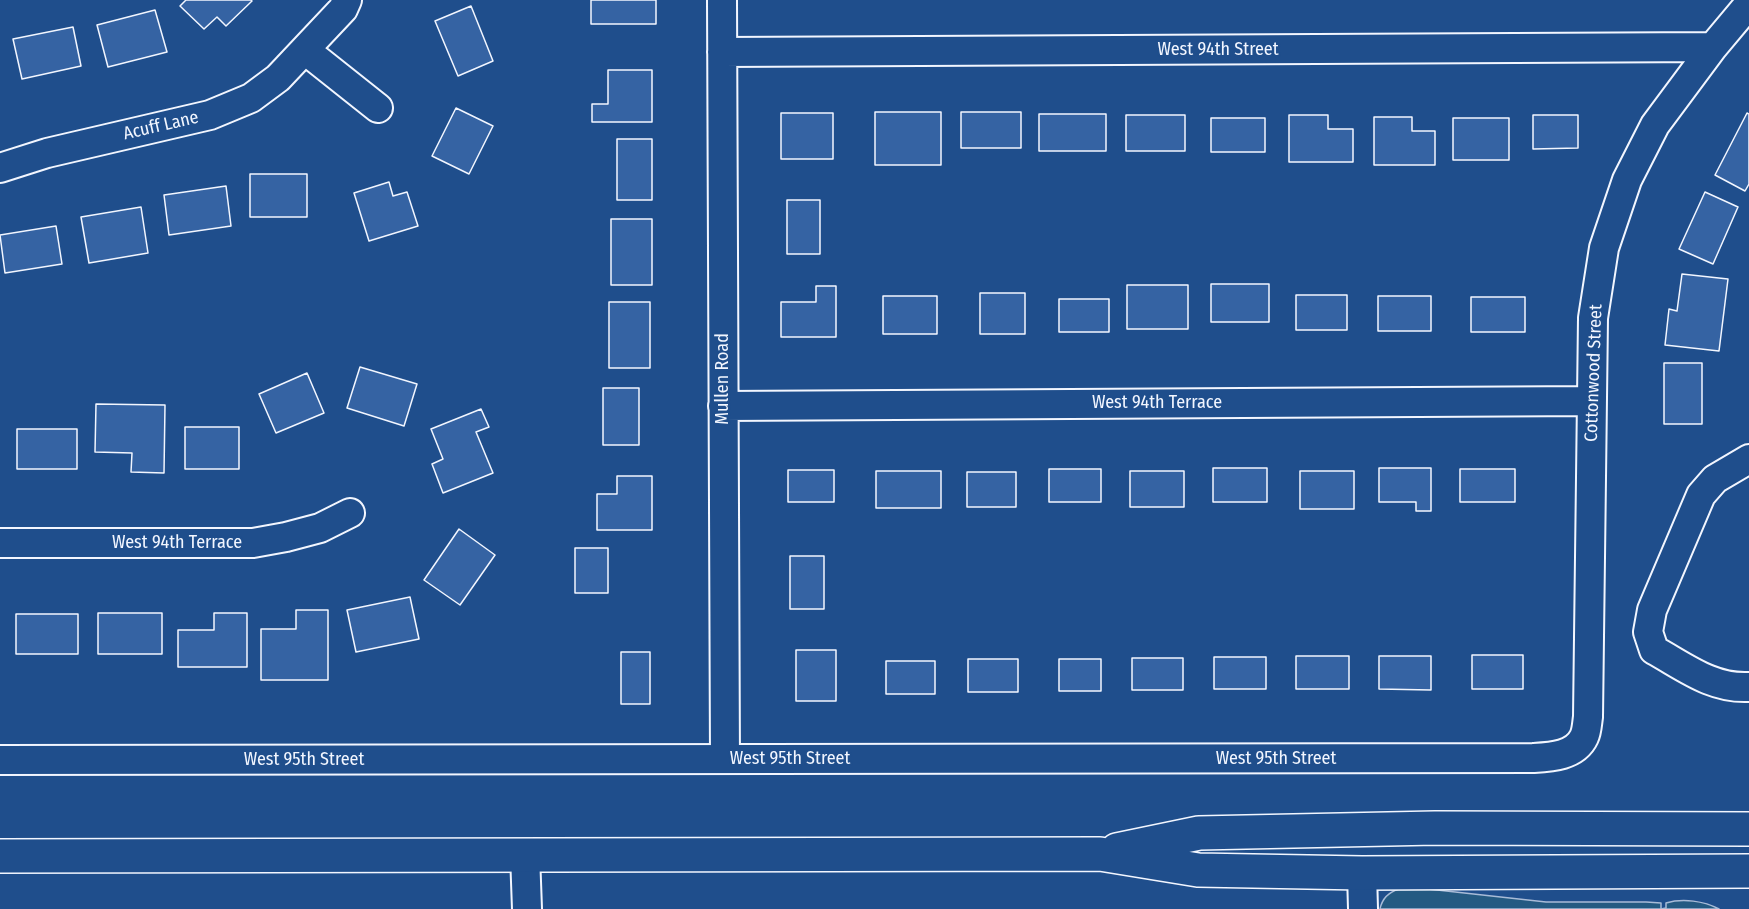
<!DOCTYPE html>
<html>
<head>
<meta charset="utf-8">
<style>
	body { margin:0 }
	canvas { display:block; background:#1f4e8c }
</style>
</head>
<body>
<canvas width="1749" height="909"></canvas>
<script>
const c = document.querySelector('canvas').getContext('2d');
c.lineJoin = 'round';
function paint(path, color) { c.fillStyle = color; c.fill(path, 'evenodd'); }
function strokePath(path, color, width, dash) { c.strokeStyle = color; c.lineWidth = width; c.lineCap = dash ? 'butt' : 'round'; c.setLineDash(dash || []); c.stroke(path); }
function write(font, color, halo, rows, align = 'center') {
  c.font = font + ' "Fira Sans Condensed",sans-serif'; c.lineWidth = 4.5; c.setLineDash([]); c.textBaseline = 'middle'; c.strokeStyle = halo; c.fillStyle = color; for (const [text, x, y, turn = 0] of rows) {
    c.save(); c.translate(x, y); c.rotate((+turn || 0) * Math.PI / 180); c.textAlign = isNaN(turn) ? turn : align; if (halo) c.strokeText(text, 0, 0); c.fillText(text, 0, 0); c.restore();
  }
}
const green = new Path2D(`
	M 1399,889 L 1428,889 L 1546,902 L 1646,902 L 1661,903 L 1661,909 L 1666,908 L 1666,903 C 1683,898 1704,901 1719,909 L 1380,909 C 1382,899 1389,892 1399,889 Z`);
paint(green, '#245a82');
strokePath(green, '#a8bbd7', 1.5);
const building = new Path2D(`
	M 186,0 L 251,0 L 252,1 L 226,26 L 217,17 L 204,29 L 180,6 Z
	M 591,0 L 656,0 L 656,24 L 591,24 Z
	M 471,6 L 493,61 L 458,76 L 435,21 Z
	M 155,10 L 167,52 L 108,67 L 97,25 Z
	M 73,27 L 81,66 L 22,79 L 13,39 Z
	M 608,70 L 652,70 L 652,122 L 592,122 L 592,104 L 608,104 Z
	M 456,108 L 493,126 L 469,174 L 432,156 Z
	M 875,112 L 941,112 L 941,165 L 875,165 Z
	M 961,112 L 1021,112 L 1021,148 L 961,148 Z
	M 781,113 L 833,113 L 833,159 L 781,159 Z
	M 1747,113 L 1749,114 L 1749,184 L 1745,191 L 1715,175 Z
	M 1039,114 L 1106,114 L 1106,151 L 1039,151 Z
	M 1126,115 L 1185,115 L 1185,151 L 1126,151 Z
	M 1289,115 L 1328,115 L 1328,129 L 1353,129 L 1353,162 L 1289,162 Z
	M 1533,115 L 1578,115 L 1578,148 L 1533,149 Z
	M 1374,117 L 1412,117 L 1412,131 L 1435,131 L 1435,165 L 1374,165 Z
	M 1211,118 L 1265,118 L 1265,152 L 1211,152 Z
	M 1453,118 L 1509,118 L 1509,160 L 1453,160 Z
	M 617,139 L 652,139 L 652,200 L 617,200 Z
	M 250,174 L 307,174 L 307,217 L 250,217 Z
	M 389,182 L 393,196 L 407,192 L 418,226 L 369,241 L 354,193 Z
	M 226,186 L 231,226 L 169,235 L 164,195 Z
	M 1705,192 L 1738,207 L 1713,264 L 1679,249 Z
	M 787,200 L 820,200 L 820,254 L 787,254 Z
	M 141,207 L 148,253 L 89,263 L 81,217 Z
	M 611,219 L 652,219 L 652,285 L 611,285 Z
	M 56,226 L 62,264 L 5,273 L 0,235 Z
	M 1682,274 L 1728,279 L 1719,351 L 1665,345 L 1669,309 L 1677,311 Z
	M 1211,284 L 1269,284 L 1269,322 L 1211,322 Z
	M 1127,285 L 1188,285 L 1188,329 L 1127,329 Z
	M 816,286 L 836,286 L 836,337 L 781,337 L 781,302 L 816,302 Z
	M 980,293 L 1025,293 L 1025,334 L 980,334 Z
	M 1296,295 L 1347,295 L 1347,330 L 1296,330 Z
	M 883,296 L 937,296 L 937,334 L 883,334 Z
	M 1378,296 L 1431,296 L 1431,331 L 1378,331 Z
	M 1471,297 L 1525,297 L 1525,332 L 1471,332 Z
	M 1059,299 L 1109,299 L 1109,332 L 1059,332 Z
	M 609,302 L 650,302 L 650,368 L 609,368 Z
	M 1664,363 L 1702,363 L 1702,424 L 1664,424 Z
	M 360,367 L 417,384 L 404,426 L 347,408 Z
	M 307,373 L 324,413 L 276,433 L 259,394 Z
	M 603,388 L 639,388 L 639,445 L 603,445 Z
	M 96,404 L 165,405 L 164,473 L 131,472 L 132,453 L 95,452 Z
	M 481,409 L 489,427 L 476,432 L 493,473 L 443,493 L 432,464 L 443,459 L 431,429 Z
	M 185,427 L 239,427 L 239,469 L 185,469 Z
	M 17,429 L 77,429 L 77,469 L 17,469 Z
	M 1213,468 L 1267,468 L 1267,502 L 1213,502 Z
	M 1379,468 L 1431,468 L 1431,511 L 1416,511 L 1416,502 L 1379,502 Z
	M 1049,469 L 1101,469 L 1101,502 L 1049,502 Z
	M 1460,469 L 1515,469 L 1515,502 L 1460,502 Z
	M 788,470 L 834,470 L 834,502 L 788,502 Z
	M 876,471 L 941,471 L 941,508 L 876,508 Z
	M 1130,471 L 1184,471 L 1184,507 L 1130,507 Z
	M 1300,471 L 1354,471 L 1354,509 L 1300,509 Z
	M 967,472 L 1016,472 L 1016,507 L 967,507 Z
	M 617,476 L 652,476 L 652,530 L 597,530 L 597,494 L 617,494 Z
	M 459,529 L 495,555 L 460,605 L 424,580 Z
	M 575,548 L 608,548 L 608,593 L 575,593 Z
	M 790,556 L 824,556 L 824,609 L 790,609 Z
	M 410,597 L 419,639 L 356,652 L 347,610 Z
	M 296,610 L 328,610 L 328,680 L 261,680 L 261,629 L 296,629 Z
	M 98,613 L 162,613 L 162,654 L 98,654 Z
	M 214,613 L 247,613 L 247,667 L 178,667 L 178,630 L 214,630 Z
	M 16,614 L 78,614 L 78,654 L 16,654 Z
	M 796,650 L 836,650 L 836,701 L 796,701 Z
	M 621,652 L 650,652 L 650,704 L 621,704 Z
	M 1472,655 L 1523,655 L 1523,689 L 1472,689 Z
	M 1296,656 L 1349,656 L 1349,689 L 1296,689 Z
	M 1379,656 L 1431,656 L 1431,690 L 1379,689 Z
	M 1214,657 L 1266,657 L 1266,689 L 1214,689 Z
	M 1132,658 L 1183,658 L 1183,690 L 1132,690 Z
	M 968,659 L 1018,659 L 1018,692 L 968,692 Z
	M 1059,659 L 1101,659 L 1101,691 L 1059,691 Z
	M 886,661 L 935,661 L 935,694 L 886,694 Z`);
paint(building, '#3563a3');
strokePath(building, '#f2f6ff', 1.5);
const minor = new Path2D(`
	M 722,0 L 725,759
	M 305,50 L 378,108
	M 722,52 L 1713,47
	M 0,168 L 47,153 L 210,115 L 251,98 L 278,78 L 343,9 L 347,0
	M 723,406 L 1591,401
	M 1749,459 L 1715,479 L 1701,495 L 1652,610 L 1648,632 L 1654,650 C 1685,667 1712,689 1749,687
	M 0,543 L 253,543 L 286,537 L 320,528 L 350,513
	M 0,760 L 1533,758 C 1551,757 1575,756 1584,737 C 1587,731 1587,723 1588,717 L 1593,318 L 1604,248 L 1627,180 L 1655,125 L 1713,47 L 1749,4
	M 525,854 L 527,909
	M 1362,873 L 1363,909`);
const major = new Path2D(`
	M 1117,850 L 1199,833 L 1435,828 L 1749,829
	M 0,856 L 1100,854 L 1198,870 L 1362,873 L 1749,871`);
strokePath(minor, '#f2f6ff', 32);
strokePath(major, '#f2f6ff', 36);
strokePath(minor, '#1f4e8c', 28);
strokePath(major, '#1f4e8c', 33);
write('18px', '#f2f6ff', '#1f4e8c', [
	["West 94th Street",1218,50],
	["Acuff Lane",161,126,-13],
	["Cottonwood Street",1594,373,-88],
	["Mullen Road",723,379,-90],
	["West 94th Terrace",1157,403],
	["West 94th Terrace",177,543],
	["West 95th Street",790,759],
	["West 95th Street",1276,759],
	["West 95th Street",304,760]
]);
</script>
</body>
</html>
